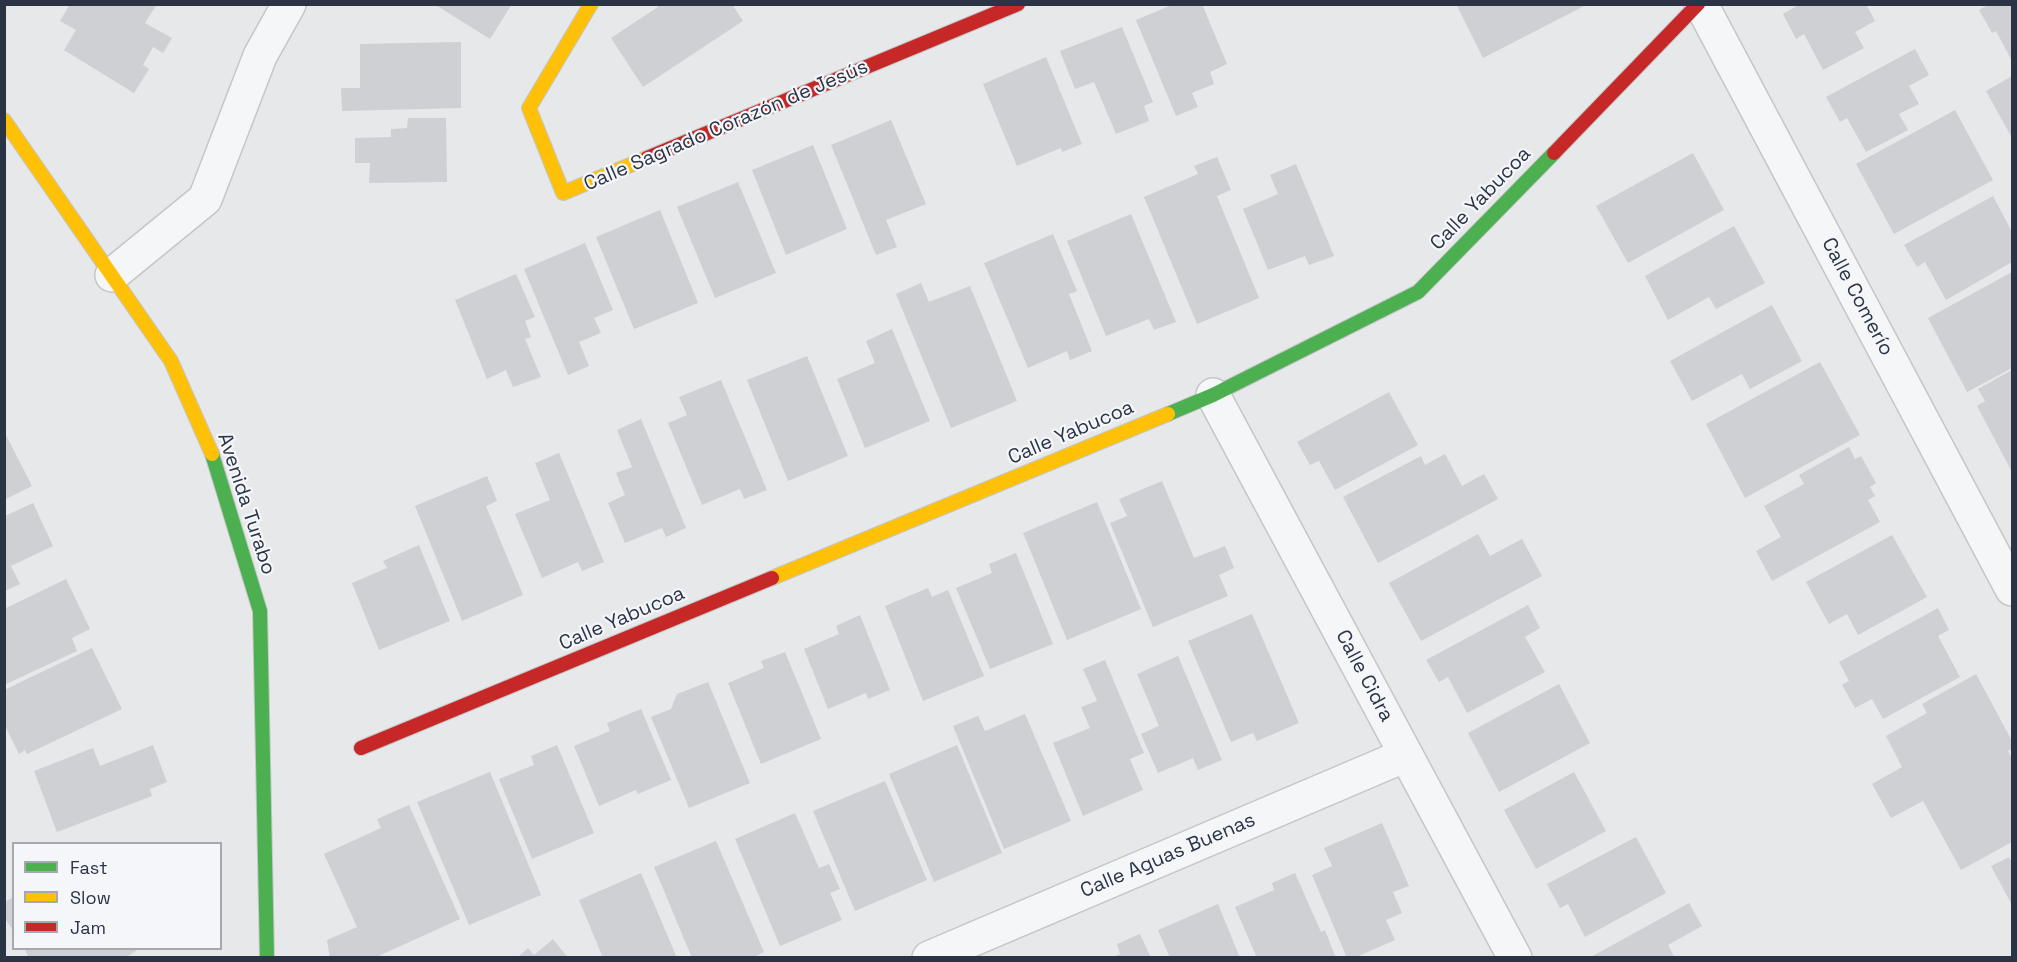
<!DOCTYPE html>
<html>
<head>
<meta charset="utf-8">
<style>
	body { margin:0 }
	#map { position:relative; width:2017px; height:962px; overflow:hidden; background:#e6e8ea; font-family:"Space Grotesk",sans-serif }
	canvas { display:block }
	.frame { position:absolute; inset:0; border:6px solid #2b3445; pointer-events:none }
	.legend { position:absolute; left:12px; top:842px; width:210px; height:108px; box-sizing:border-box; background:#f4f6f9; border:2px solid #a4a8b1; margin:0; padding:8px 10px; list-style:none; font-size:18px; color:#2b3445 }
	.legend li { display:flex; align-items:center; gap:12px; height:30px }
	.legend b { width:30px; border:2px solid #a4a8b1 }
</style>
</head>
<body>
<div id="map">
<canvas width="2017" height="962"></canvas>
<div class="frame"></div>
<ul class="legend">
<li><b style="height:8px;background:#4caf50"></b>Fast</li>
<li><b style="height:8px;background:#ffc107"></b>Slow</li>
<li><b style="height:8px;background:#c62828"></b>Jam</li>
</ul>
</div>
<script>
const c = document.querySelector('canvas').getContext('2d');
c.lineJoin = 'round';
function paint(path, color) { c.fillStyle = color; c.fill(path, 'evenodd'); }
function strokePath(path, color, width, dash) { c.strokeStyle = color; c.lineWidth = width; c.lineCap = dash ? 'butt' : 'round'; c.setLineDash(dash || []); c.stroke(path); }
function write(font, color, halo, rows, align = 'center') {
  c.font = font + ' "Space Grotesk",sans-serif'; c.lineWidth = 4.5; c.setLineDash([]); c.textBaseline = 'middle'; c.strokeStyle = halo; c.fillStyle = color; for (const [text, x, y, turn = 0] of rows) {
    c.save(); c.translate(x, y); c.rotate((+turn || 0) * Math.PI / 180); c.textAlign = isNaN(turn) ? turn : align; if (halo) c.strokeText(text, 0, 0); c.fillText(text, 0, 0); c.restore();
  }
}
paint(new Path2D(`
	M 70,4 L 157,4 L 145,23 L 172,38 L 163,53 L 153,47 L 143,65 L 149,69 L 134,93 L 64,50 L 76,30 L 60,21 Z
	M 434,4 L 512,4 L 490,39 Z
	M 656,4 L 732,4 L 743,21 L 643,87 L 611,38 L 658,7 Z
	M 1174,4 L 1202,4 L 1227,64 L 1210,72 L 1214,84 L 1192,93 L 1198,107 L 1176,116 L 1136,20 Z
	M 1456,4 L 1588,4 L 1483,58 Z
	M 1800,4 L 1866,4 L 1875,21 L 1855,32 L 1864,48 L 1823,70 L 1804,34 L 1796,39 L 1783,14 Z
	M 1989,4 L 2012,4 L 2012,61 L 1996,31 L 1992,33 L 1979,10 Z
	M 1122,27 L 1153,102 L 1144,106 L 1149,121 L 1116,134 L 1094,82 L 1075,89 L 1060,51 Z
	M 461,42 L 461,108 L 342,111 L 341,88 L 360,88 L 360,44 Z
	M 1915,49 L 1929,75 L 1909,86 L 1919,104 L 1899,114 L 1908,130 L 1866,152 L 1847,118 L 1840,122 L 1826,97 Z
	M 1046,57 L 1082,144 L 1062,152 L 1061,148 L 1017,166 L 983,84 Z
	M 2012,76 L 2012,138 L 1986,91 Z
	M 1955,110 L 1993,180 L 1894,234 L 1856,164 Z
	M 408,118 L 446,118 L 447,182 L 369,183 L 370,163 L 355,163 L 355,138 L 391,137 L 391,129 L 407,128 Z
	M 891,120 L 926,204 L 886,220 L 897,247 L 876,255 L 831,145 Z
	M 813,145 L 847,229 L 786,255 L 752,170 Z
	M 1693,153 L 1724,210 L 1628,263 L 1596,206 Z
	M 1217,157 L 1231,190 L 1217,196 L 1259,298 L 1197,324 L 1144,197 L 1198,174 L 1194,166 Z
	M 1296,164 L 1334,256 L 1309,265 L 1305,256 L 1268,270 L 1243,209 L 1278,194 L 1270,175 Z
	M 738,182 L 776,273 L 715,298 L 677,207 Z
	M 1993,196 L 2012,232 L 2012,262 L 1946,300 L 1925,262 L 1917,267 L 1904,245 Z
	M 660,210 L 698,303 L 634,329 L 596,237 Z
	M 1131,214 L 1176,322 L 1154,330 L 1149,319 L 1106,336 L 1067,241 Z
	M 1734,226 L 1765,283 L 1716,309 L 1709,297 L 1668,320 L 1645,276 Z
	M 1053,234 L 1077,291 L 1069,294 L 1092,351 L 1070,360 L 1067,351 L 1028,368 L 984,263 Z
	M 585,243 L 613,310 L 594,318 L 601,333 L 579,342 L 589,366 L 568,375 L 524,269 Z
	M 2012,272 L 2012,368 L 1967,392 L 1928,318 Z
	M 516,274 L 535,317 L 525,321 L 531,337 L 525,339 L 541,377 L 513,387 L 506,370 L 487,379 L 455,300 Z
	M 921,283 L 929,302 L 970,286 L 1017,401 L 951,428 L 896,294 Z
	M 1772,305 L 1802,361 L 1750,389 L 1742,374 L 1692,401 L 1670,361 Z
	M 892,329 L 930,421 L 865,448 L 837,379 L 875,363 L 866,341 Z
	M 807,356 L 848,456 L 788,481 L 747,380 Z
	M 1820,362 L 1860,435 L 1745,498 L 1706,424 Z
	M 2012,370 L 2012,472 L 1977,406 L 1985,401 L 1978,389 Z
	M 721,380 L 767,490 L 744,499 L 740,489 L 702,505 L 668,423 L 687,415 L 679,397 Z
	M 1389,392 L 1418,445 L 1335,490 L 1319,461 L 1310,465 L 1297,442 Z
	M 641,419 L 686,528 L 666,537 L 662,528 L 625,543 L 608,503 L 625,495 L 616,473 L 632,467 L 617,430 Z
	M 4,431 L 32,486 L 4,500 Z
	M 1849,447 L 1855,459 L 1861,456 L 1876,483 L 1870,487 L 1875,496 L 1868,500 L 1880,522 L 1772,581 L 1756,551 L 1781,537 L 1764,506 L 1804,484 L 1799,475 Z
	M 559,453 L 604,562 L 582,571 L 578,562 L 542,578 L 515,514 L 550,500 L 535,463 Z
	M 1445,454 L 1462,486 L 1484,474 L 1498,499 L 1378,563 L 1343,497 L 1421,456 L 1425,465 Z
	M 487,476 L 497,501 L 486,506 L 523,595 L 462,621 L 415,506 Z
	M 1162,481 L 1194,558 L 1225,546 L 1234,568 L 1219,575 L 1228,596 L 1153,627 L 1110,523 L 1127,516 L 1119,499 Z
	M 1097,502 L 1141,609 L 1067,640 L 1023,533 Z
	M 33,503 L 53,546 L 11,566 L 20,584 L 5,591 L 5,516 Z
	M 1478,534 L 1490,556 L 1522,539 L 1542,576 L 1421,641 L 1389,583 Z
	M 1892,535 L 1927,597 L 1858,635 L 1847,614 L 1829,624 L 1806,582 Z
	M 419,545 L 450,621 L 379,650 L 352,583 L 387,568 L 383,561 Z
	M 1016,553 L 1053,644 L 990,669 L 956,588 L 992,573 L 989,564 Z
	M 66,579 L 90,629 L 72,638 L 77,651 L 4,685 L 4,609 Z
	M 928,588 L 932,597 L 948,590 L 984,676 L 923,701 L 885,606 Z
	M 1528,605 L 1540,628 L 1525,637 L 1545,672 L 1467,713 L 1448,677 L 1439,682 L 1426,660 Z
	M 1938,608 L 1949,630 L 1938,636 L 1960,677 L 1883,719 L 1872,699 L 1855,708 L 1842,685 L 1849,681 L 1839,662 Z
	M 1252,614 L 1299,723 L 1257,741 L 1253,733 L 1231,742 L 1188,641 Z
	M 860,615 L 890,690 L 868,699 L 866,693 L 828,709 L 804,649 L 839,634 L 836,626 Z
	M 92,648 L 122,709 L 27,754 L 25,750 L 19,754 L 4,724 L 4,690 Z
	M 785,652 L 821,739 L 761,764 L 728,683 L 764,668 L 761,661 Z
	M 1178,656 L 1222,760 L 1198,770 L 1193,758 L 1158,773 L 1141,734 L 1159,726 L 1137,674 Z
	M 1105,660 L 1144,753 L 1130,759 L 1143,790 L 1083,816 L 1053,743 L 1090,728 L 1081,707 L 1097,701 L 1083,669 Z
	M 1976,674 L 2012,741 L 2012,749 L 2008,751 L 2012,758 L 2012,842 L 1961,870 L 1923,801 L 1891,818 L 1872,784 L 1902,767 L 1886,736 L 1927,713 L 1922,704 Z
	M 708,682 L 750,783 L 689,808 L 651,717 L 671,709 L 677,694 Z
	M 1559,684 L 1590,743 L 1499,792 L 1468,733 Z
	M 641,709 L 671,780 L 638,794 L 636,790 L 599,806 L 574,746 L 610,731 L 607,723 Z
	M 1025,714 L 1071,821 L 1004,849 L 953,726 L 978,716 L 985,731 Z
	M 153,745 L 167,782 L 150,789 L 152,796 L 57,832 L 34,771 L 93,748 L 100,766 Z
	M 557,745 L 594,833 L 532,859 L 499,779 L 534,765 L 531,756 Z
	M 957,745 L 1002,853 L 934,882 L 889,774 Z
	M 490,772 L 541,895 L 469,925 L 417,802 Z
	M 1574,772 L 1606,831 L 1536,869 L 1504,810 Z
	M 885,781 L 927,880 L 855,911 L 813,811 Z
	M 409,805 L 460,919 L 374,958 L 330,958 L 327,940 L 357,927 L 324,854 L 381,828 L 377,819 Z
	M 795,813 L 819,868 L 829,864 L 840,889 L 830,893 L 842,920 L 780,946 L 735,839 Z
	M 1382,823 L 1409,886 L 1393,892 L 1402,913 L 1386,920 L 1395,940 L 1354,958 L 1347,958 L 1312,875 L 1332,866 L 1324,848 Z
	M 1636,837 L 1666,893 L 1585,937 L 1568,904 L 1560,908 L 1547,884 Z
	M 716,841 L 764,952 L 752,958 L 692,958 L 654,867 Z
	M 2009,857 L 2010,860 L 2012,858 L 2012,905 L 1991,866 Z
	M 641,873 L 677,958 L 603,958 L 579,900 Z
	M 1295,873 L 1321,932 L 1325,930 L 1336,958 L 1257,958 L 1235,907 L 1274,890 L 1272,883 Z
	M 14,897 L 14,932 L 4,917 L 4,902 Z
	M 1689,903 L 1702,926 L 1668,945 L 1675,958 L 1589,958 Z
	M 1218,904 L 1240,958 L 1170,958 L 1158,930 Z
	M 1140,934 L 1151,958 L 1112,958 L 1120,954 L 1117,944 Z
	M 553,939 L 568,958 L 517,958 L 528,948 L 534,955 Z
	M 24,948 L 140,948 L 125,958 L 29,958 Z`), '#ced0d3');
const street = new Path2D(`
	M 1701,4 L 2012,589
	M 112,275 L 205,199 L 260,56 L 289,4
	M 1213,395 L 1515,958
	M 929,958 L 1406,755`);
const fast = new Path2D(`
	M 1168,414 L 1213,395 L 1418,292 L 1554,153
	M 212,454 L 260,611 L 267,958`);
const slow = new Path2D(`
	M 591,4 L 529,108 L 563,193 L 647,158
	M 4,120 L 171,361 L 212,454
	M 772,578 L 1168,414`);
const jam = new Path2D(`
	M 1554,153 L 1698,4
	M 647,158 L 1018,4
	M 361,748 L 772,578`);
strokePath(street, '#c4c6c8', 36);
strokePath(fast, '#c4c6c8', 16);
strokePath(slow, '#c4c6c8', 16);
strokePath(jam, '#c4c6c8', 16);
strokePath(street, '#f5f6f7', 33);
strokePath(fast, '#4caf50', 14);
strokePath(slow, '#ffc107', 14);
strokePath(jam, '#c62828', 14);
write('20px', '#2b3445', '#f4f6f9', [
	["Calle Sagrado Corazón de Jesús",726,126,-23],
	["Calle Yabucoa",1481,199,-46],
	["Calle Comerío",1857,297,62],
	["Calle Yabucoa",1071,433,-23],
	["Avenida Turabo",246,504,72],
	["Calle Yabucoa",622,619,-23],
	["Calle Cidra",1364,676,62],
	["Calle Aguas Buenas",1168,856,-23]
]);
</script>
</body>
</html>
